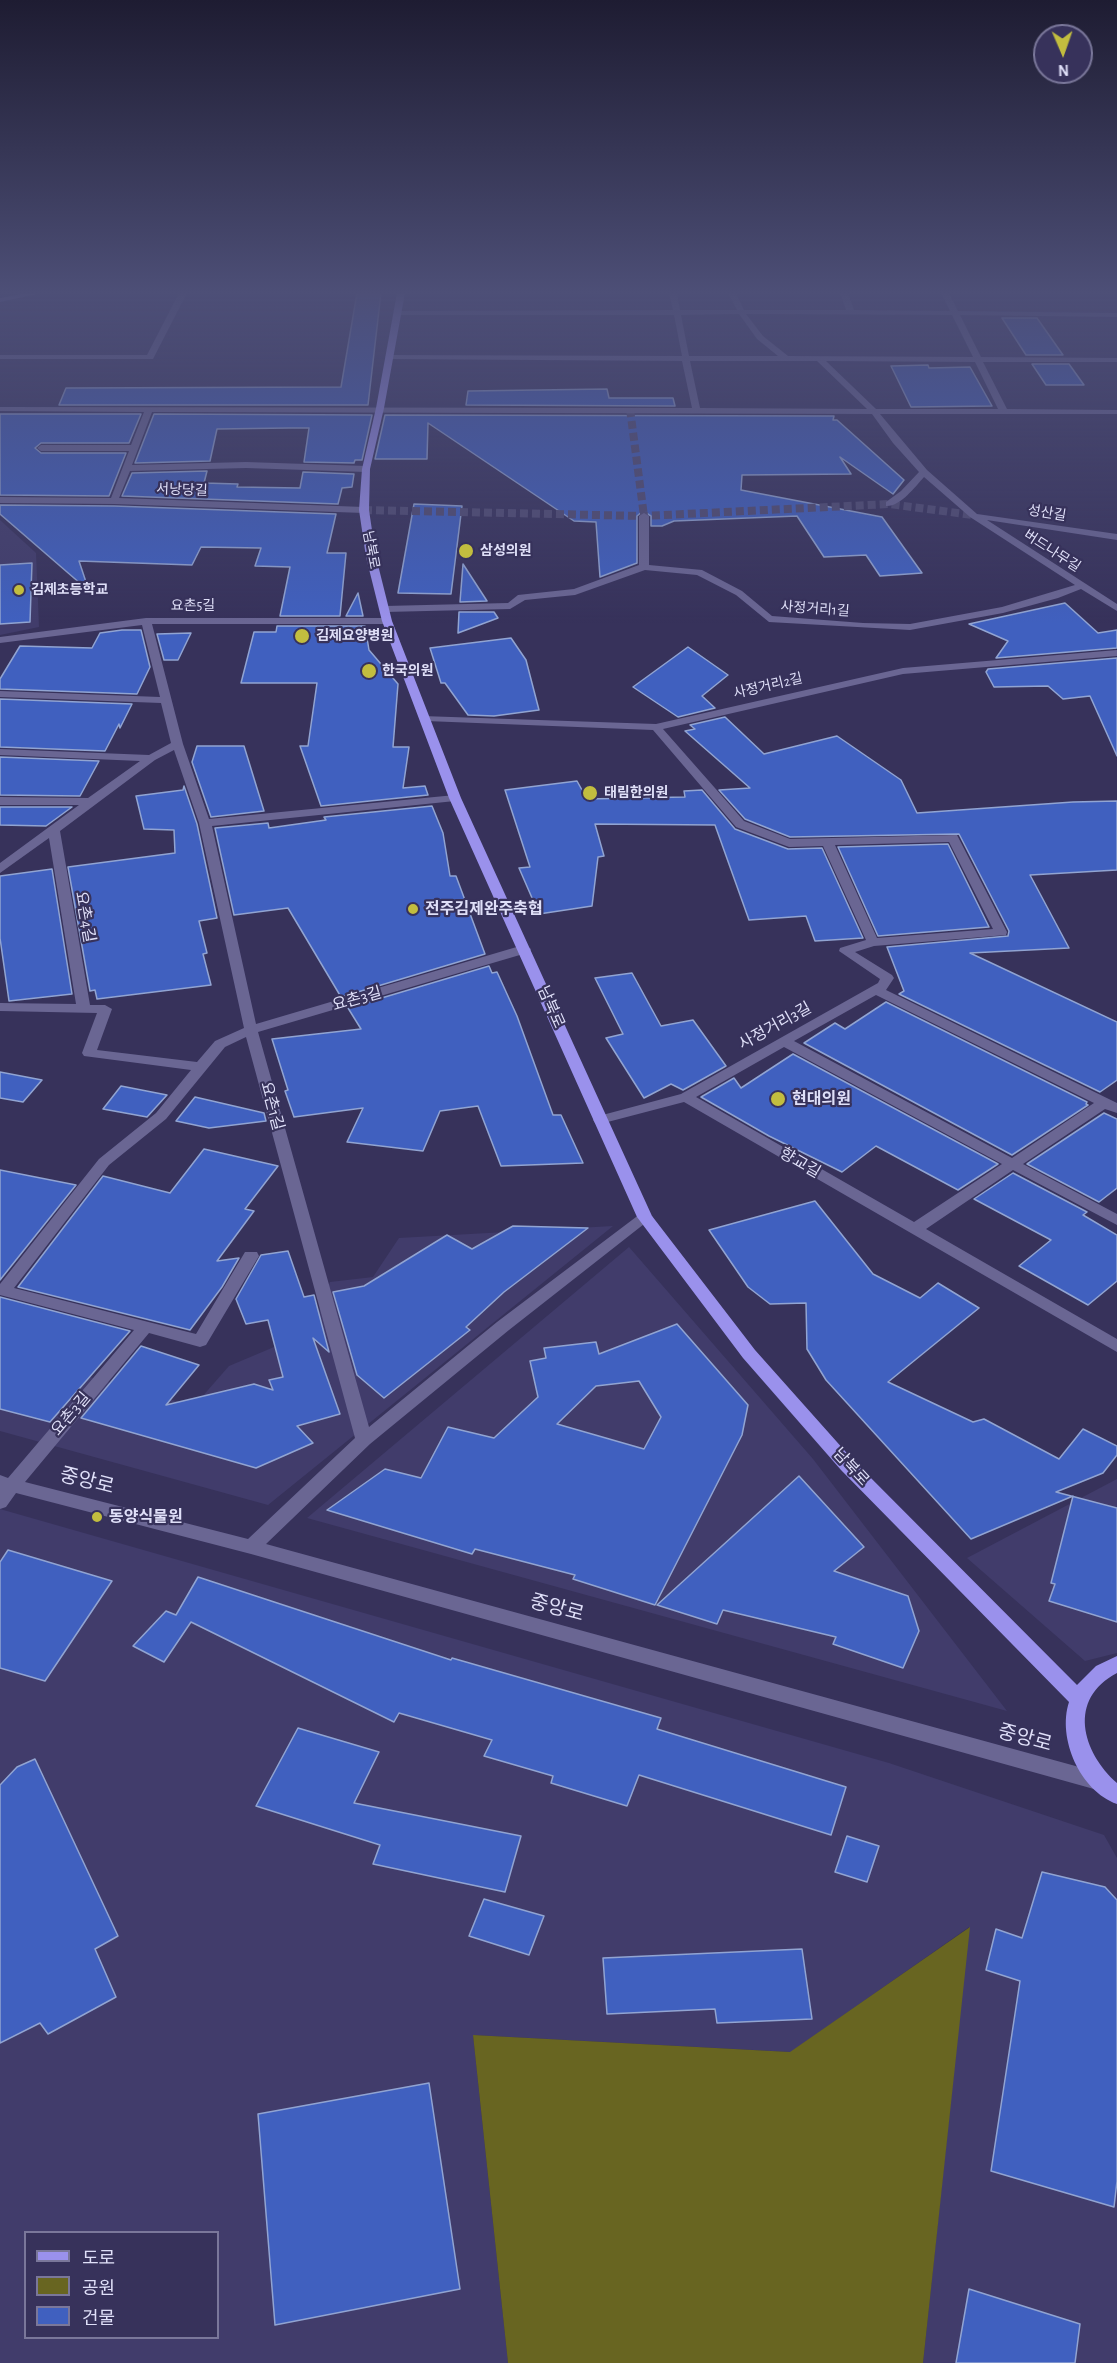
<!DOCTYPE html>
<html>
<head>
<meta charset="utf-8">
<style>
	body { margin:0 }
	#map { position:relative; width:1117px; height:2363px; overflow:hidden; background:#37325b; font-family:"Alegreya Sans","Noto Sans KR",sans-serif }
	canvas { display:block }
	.legend { position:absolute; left:24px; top:2231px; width:195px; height:108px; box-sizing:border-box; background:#37325b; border:2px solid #7a779a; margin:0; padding:8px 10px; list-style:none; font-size:18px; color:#dfdff8 }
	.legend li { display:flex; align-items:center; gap:12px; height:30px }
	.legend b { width:30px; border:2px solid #7a779a }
	.north { position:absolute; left:1033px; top:24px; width:60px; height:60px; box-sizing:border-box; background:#37325b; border:2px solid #7a779a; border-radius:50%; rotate:178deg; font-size:16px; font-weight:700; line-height:24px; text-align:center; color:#dfdff8 }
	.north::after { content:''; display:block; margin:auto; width:21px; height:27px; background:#c2bd3f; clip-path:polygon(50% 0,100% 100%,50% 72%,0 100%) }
</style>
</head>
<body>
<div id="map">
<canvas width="1117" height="2363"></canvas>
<ul class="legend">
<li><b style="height:8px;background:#9a91ec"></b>도로</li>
<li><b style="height:16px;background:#686521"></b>공원</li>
<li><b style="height:16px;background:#4060bf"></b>건물</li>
</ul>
<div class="north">N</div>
</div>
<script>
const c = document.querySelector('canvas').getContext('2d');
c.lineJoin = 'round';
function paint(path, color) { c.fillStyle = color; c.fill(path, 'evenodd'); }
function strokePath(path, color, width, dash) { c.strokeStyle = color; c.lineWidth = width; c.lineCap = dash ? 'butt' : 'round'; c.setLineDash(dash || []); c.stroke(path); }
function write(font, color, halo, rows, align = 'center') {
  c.font = font + ' "Alegreya Sans","Noto Sans KR",sans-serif'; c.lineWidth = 4.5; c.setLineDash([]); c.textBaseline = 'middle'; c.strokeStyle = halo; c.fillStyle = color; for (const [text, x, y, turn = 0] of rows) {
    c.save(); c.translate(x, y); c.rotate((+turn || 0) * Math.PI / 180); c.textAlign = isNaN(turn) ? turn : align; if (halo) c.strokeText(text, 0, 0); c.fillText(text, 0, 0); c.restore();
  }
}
paint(new Path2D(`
	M 0,520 L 36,553 L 39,627 L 0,635 Z
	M 613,1226 L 268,1505 L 0,1431 L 0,1352 L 194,1406 L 229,1366 L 312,1331 L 330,1282 L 373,1277 L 399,1238 Z
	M 629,1247 L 813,1459 L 1007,1711 L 307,1518 Z
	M 1117,1479 L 1117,1653 L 1085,1661 L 967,1558 Z
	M 0,1509 L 889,1763 L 1104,1835 L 1117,1858 L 1117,2363 L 923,2363 L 969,1927 L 791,2052 L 473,2035 L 508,2363 L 0,2363 ZM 26,2232 L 218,2232 L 218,2338 L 26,2338 Z`), '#413c6b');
paint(new Path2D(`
	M 970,1927 L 923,2363 L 508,2363 L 473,2035 L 790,2052 Z`), '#686521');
const building = new Path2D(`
	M 357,293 L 381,293 L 368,405 L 59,405 L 66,388 L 341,387 Z
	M 1002,318 L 1037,318 L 1063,355 L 1026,355 Z
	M 1032,364 L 1069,364 L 1084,385 L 1046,385 Z
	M 928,365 L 929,368 L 970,367 L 992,406 L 911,407 L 891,366 Z
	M 607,389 L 609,398 L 673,398 L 675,406 L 466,405 L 468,391 Z
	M 0,414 L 141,414 L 129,443 L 41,443 L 35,448 L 41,453 L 126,453 L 109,496 L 0,495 Z
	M 154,414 L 372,415 L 362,460 L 355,460 L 354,463 L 304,462 L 309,428 L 289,428 L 217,429 L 210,461 L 135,463 Z
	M 385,415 L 834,416 L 833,420 L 837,420 L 904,480 L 893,494 L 840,457 L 851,474 L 742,475 L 741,490 L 882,517 L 922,573 L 880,576 L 866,555 L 824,557 L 797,516 L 674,521 L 662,526 L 651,526 L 651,516 L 643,511 L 637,516 L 637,563 L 600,577 L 596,522 L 574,521 L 428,423 L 427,459 L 375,459 Z
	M 207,471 L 204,483 L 238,484 L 237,487 L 300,488 L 303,472 L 354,474 L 352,487 L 342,488 L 338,504 L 122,496 L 132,473 Z
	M 414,504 L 462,506 L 451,594 L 398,593 Z
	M 0,505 L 114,506 L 336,514 L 327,553 L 346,553 L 340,616 L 280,616 L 290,567 L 255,566 L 261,548 L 201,547 L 192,565 L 79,561 L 89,591 L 0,514 Z
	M 32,563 L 30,622 L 0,624 L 0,565 Z
	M 463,564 L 487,601 L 460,602 Z
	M 358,593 L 363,616 L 346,616 Z
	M 1065,603 L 1098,633 L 1117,630 L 1117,648 L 996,658 L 1008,641 L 969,624 Z
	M 459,612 L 494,612 L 498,618 L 458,633 Z
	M 277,626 L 365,626 L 369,650 L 398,684 L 393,747 L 409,747 L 403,788 L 425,786 L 428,795 L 321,806 L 300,746 L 308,746 L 317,683 L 241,683 L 254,632 L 276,632 Z
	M 122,630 L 141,630 L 150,667 L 137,694 L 0,689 L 0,679 L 20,646 L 92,648 L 100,633 Z
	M 191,633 L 178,660 L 164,660 L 157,634 Z
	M 511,638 L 526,660 L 539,710 L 494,716 L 468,715 L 445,683 L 441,683 L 430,648 Z
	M 688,647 L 728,675 L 702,696 L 715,708 L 678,717 L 633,687 Z
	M 1117,658 L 1117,756 L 1090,696 L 1063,699 L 1048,686 L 994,687 L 986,672 L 988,669 Z
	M 0,699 L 132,704 L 120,728 L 119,724 L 105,751 L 0,747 Z
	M 725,717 L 764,754 L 837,736 L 901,780 L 917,813 L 1073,802 L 1117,801 L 1117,870 L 1030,875 L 1069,948 L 970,953 L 1117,1022 L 1117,1080 L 1100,1092 L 899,994 L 904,991 L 887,947 L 1008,936 L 1009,931 L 959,834 L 790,837 L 745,819 L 719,790 L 750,788 L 685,731 L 695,729 L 690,725 Z
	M 197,746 L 244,746 L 264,811 L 211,817 L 192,762 Z
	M 0,757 L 99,761 L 80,796 L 0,795 Z
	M 577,781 L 587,799 L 685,797 L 684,791 L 702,790 L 735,829 L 788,849 L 822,848 L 863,938 L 815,941 L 806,916 L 749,920 L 715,825 L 595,824 L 604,856 L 598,857 L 592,906 L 539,914 L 519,868 L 530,867 L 505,790 Z
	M 184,786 L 197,824 L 217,918 L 199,921 L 207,953 L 203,954 L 211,985 L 97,999 L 95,990 L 90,991 L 68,867 L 175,853 L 174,830 L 144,829 L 136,796 L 183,790 Z
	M 432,806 L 443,833 L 450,876 L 456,876 L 485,954 L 341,997 L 288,908 L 234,915 L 215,828 L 268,823 L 269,828 L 326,820 L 324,817 Z
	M 0,807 L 72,807 L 46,826 L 0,825 Z
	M 948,844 L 989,927 L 878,936 L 838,847 Z
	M 52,869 L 72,994 L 9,1001 L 0,938 L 0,876 Z
	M 489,966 L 492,973 L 497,972 L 517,1016 L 553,1115 L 561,1115 L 583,1163 L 501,1166 L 478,1106 L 440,1111 L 423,1151 L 347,1142 L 363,1108 L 294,1117 L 285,1091 L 288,1090 L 272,1039 L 361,1029 L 348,1008 Z
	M 632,973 L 661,1026 L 693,1020 L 726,1066 L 683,1090 L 671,1084 L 644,1098 L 606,1038 L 623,1034 L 595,978 Z
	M 886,1002 L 1087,1102 L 1086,1104 L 1088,1105 L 1012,1155 L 804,1043 L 835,1023 L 845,1029 Z
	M 793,1054 L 998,1164 L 958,1190 L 876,1146 L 842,1172 L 769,1136 L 701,1097 L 734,1078 L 741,1088 Z
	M 0,1072 L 42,1080 L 23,1102 L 0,1098 Z
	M 121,1086 L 167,1095 L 147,1117 L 103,1109 Z
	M 195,1097 L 264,1113 L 266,1121 L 209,1128 L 176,1121 Z
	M 1104,1113 L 1117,1119 L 1117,1188 L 1099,1202 L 1027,1164 Z
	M 204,1149 L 278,1166 L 245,1209 L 254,1211 L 217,1261 L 239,1258 L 222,1287 L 190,1330 L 18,1287 L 103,1176 L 170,1193 Z
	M 0,1170 L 76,1185 L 0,1280 Z
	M 1013,1173 L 1087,1212 L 1083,1215 L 1117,1235 L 1117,1281 L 1088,1305 L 1019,1266 L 1051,1240 L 974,1199 Z
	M 815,1201 L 873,1274 L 920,1298 L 938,1283 L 979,1308 L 888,1382 L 973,1422 L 984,1419 L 1059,1459 L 1083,1429 L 1117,1446 L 1117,1455 L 1103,1473 L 1056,1492 L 1117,1508 L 1117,1622 L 1049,1601 L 1055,1584 L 1051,1583 L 1073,1496 L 971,1539 L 826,1380 L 807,1349 L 806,1303 L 770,1304 L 748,1287 L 709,1230 Z
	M 513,1226 L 588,1228 L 504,1292 L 466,1327 L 470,1330 L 384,1398 L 357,1375 L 333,1292 L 364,1286 L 447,1235 L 472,1249 Z
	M 288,1251 L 304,1297 L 314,1295 L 329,1352 L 313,1338 L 340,1414 L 297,1426 L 313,1443 L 256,1468 L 81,1418 L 141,1346 L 199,1365 L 166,1405 L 254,1384 L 273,1390 L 269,1380 L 283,1377 L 268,1320 L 246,1324 L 236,1299 L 261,1255 Z
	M 0,1297 L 130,1331 L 50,1422 L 0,1409 Z
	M 677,1324 L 748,1405 L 742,1435 L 655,1605 L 573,1579 L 575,1575 L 475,1549 L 472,1554 L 327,1510 L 385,1469 L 421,1478 L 448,1427 L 494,1438 L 538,1397 L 530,1361 L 546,1358 L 544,1348 L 596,1342 L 599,1354 ZM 639,1381 L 661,1417 L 644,1449 L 557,1424 L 596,1386 Z
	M 799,1476 L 864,1547 L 834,1571 L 908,1596 L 919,1631 L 903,1668 L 833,1644 L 836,1637 L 723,1610 L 717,1624 L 657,1605 Z
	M 8,1550 L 112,1581 L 45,1681 L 0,1668 L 0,1562 Z
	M 198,1577 L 451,1660 L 452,1658 L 661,1718 L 657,1729 L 846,1787 L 831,1835 L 639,1775 L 627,1806 L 551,1783 L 553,1776 L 484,1756 L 492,1740 L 399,1713 L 394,1722 L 191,1622 L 164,1662 L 133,1646 L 166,1611 L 176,1615 Z
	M 298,1728 L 379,1752 L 354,1803 L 521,1836 L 505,1892 L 373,1864 L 380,1845 L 256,1806 Z
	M 35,1759 L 118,1936 L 95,1949 L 116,1997 L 48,2034 L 40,2023 L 0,2043 L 0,1785 L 17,1767 Z
	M 847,1836 L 879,1846 L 867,1882 L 835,1872 Z
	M 1042,1872 L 1105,1887 L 1117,1900 L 1117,2181 L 1114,2207 L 991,2171 L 1020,1981 L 986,1970 L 996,1929 L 1022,1938 Z
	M 484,1899 L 544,1916 L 529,1955 L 469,1936 Z
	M 802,1949 L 812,2019 L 717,2023 L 715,2009 L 607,2014 L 603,1958 Z
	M 429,2083 L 460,2289 L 275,2325 L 258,2114 Z
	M 969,2289 L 1080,2324 L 1075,2363 L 956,2363 Z`);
paint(building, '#4060bf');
strokePath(building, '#91a4d2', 1.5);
strokePath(new Path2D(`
	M 630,409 L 644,516
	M 364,510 L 644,516 L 889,504 L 973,515`), '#504c73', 8, [8, 4]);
paint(new Path2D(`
	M 179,293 L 187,293 L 153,359 L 0,359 L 0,355 L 147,355 Z
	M 669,293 L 677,293 L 680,310 L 737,310 L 728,293 L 736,293 L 744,310 L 846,310 L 840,293 L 848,293 L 854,310 L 950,311 L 941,293 L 949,293 L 958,311 L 1117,313 L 1117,317 L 960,315 L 981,357 L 1117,358 L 1117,362 L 983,362 L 1007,409 L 1117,410 L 1117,414 L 880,414 L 927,470 L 977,514 L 1117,534 L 1117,540 L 987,520 L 1117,604 L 1117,611 L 1081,589 L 1058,598 L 1003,613 L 910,630 L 769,622 L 736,595 L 697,575 L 645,570 L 575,595 L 525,600 L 510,609 L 385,612 L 380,609 L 385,606 L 508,603 L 518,595 L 574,589 L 639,565 L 639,516 L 644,513 L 649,516 L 649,565 L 702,570 L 742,591 L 772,616 L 863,623 L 910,624 L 1002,607 L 1075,585 L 970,517 L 924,477 C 915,487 900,507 886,506 L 886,502 L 901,491 L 919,472 L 893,443 L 872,414 L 152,412 L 132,465 L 246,462 L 366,466 L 370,469 L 366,472 L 246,468 L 130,471 L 119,498 L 364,507 L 369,510 L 364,513 L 114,504 L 0,503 L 0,497 L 111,498 L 129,451 L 41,451 L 37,448 L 41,445 L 131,445 L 144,412 L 0,411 L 0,407 L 692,408 L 682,361 L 389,359 L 385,357 L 389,355 L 682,356 L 674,315 L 398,315 L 394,313 L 398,311 L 673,310 ZM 739,314 L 757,339 L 778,356 L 689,356 L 681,315 ZM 746,314 L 952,315 L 973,357 L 788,356 L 763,336 ZM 690,361 L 817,361 L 867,409 L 700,408 ZM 826,361 L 975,362 L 998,409 L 876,409 Z
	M 146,618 L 387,618 L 392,621 L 387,624 L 152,624 L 183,744 L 209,819 L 455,795 L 461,798 L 455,801 L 212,826 L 256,1024 L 520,946 L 525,945 L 531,949 L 530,952 L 258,1032 L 369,1427 L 497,1322 L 640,1214 L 645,1212 L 653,1217 L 509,1330 L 370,1444 L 266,1544 L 1101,1773 L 1108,1776 L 1111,1782 L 1108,1788 L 1101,1791 L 251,1554 L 16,1493 L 6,1507 L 0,1509 L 0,1475 L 8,1478 L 134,1330 L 0,1295 L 0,1284 L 99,1159 L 156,1113 L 191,1070 L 84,1056 L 82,1053 L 97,1013 L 0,1011 L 0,1003 L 76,1004 L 49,838 L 0,873 L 0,863 L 79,805 L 0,805 L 0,797 L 88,798 L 140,761 L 0,755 L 0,749 L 149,755 L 171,743 L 161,703 L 0,697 L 0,691 L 160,697 L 142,625 L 0,643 L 0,637 ZM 174,750 L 199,823 L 244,1028 L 215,1041 L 197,1062 L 97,1050 L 112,1009 L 105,1005 L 90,1005 L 60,831 L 155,760 ZM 246,1037 L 355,1438 L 248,1539 L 25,1482 L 149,1333 L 200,1347 L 206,1345 L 259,1256 L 257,1252 L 245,1252 L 196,1334 L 14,1288 L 109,1165 L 166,1119 L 225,1047 Z
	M 1117,650 L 1117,656 L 903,674 L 663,729 L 744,821 L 790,839 L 957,835 L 1007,932 L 1006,935 L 874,946 L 855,952 L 892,975 L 894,978 L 886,990 L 1117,1103 L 1117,1113 L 1105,1109 L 1023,1164 L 1117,1214 L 1117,1225 L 1013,1170 L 926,1229 L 1117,1339 L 1117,1352 L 684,1102 L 600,1124 L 595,1123 L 593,1120 L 595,1117 L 681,1094 L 878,983 L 880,979 L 839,951 L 840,948 L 866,940 L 823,846 L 789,847 L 736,827 L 653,730 L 426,721 L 421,718 L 422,716 L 656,724 L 903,668 ZM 949,842 L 993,929 L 877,938 L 835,845 ZM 876,995 L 1094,1103 L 1012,1158 L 794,1041 ZM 784,1047 L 1002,1164 L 914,1222 L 696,1097 Z`), '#6a6693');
paint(new Path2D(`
	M 26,293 L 42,293 L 0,302 L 0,298 Z
	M 397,293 L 405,293 L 384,408 L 370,469 L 369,510 L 376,557 L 392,621 L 461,798 L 652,1216 L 755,1350 L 853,1460 L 1077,1685 L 1096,1666 L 1117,1656 L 1117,1673 C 1067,1699 1082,1752 1117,1783 L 1117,1804 C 1080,1791 1057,1738 1069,1702 L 841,1470 L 743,1358 L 637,1217 L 449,798 L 382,621 L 366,557 L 359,510 L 362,469 L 376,408 Z`), '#9a91ec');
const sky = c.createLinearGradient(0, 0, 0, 624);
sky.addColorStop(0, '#1e1c32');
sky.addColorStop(0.47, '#4d4f77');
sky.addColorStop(1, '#4d4f7700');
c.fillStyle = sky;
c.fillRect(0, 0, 1117, 624);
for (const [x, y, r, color] of [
	[466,551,8,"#c2bd3f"],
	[19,590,6,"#c2bd3f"],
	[302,636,8,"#c2bd3f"],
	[369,671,8,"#c2bd3f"],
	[590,793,8,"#c2bd3f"],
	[413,909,6,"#c2bd3f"],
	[778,1099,8,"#c2bd3f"],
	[97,1517,6,"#c2bd3f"]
]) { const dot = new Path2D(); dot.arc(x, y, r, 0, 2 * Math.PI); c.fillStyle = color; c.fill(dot); strokePath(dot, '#37325b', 2); }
write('14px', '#dfdff8', '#37325b', [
	["서낭당길",182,490,2],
	["성산길",1047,513,9],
	["남북로",371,550,79],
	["버드나무길",1052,551,33],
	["요촌5길",193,606],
	["사정거리1길",815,609,4],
	["사정거리2길",768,686,-13]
]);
write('bold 14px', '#dfdff8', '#37325b', [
	["삼성의원",480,551],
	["김제초등학교",31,590],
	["김제요양병원",316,636],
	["한국의원",382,671],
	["태림한의원",604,793]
], 'left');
write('bold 16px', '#dfdff8', '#37325b', [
	["전주김제완주축협",425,909],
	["현대의원",792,1099],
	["동양식물원",109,1517]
], 'left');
write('16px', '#dfdff8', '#37325b', [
	["요촌4길",85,917,80],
	["요촌3길",357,999,-16],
	["남북로",551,1007,66],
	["사정거리3길",775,1026,-29],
	["요촌1길",272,1106,75],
	["향교길",800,1163,30],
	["요촌3길",71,1414,-50],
	["남북로",851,1467,47]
]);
write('20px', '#dfdff8', '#37325b', [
	["중앙로",87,1481,14],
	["중앙로",557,1608,15],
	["중앙로",1025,1738,15]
]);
</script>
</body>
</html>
